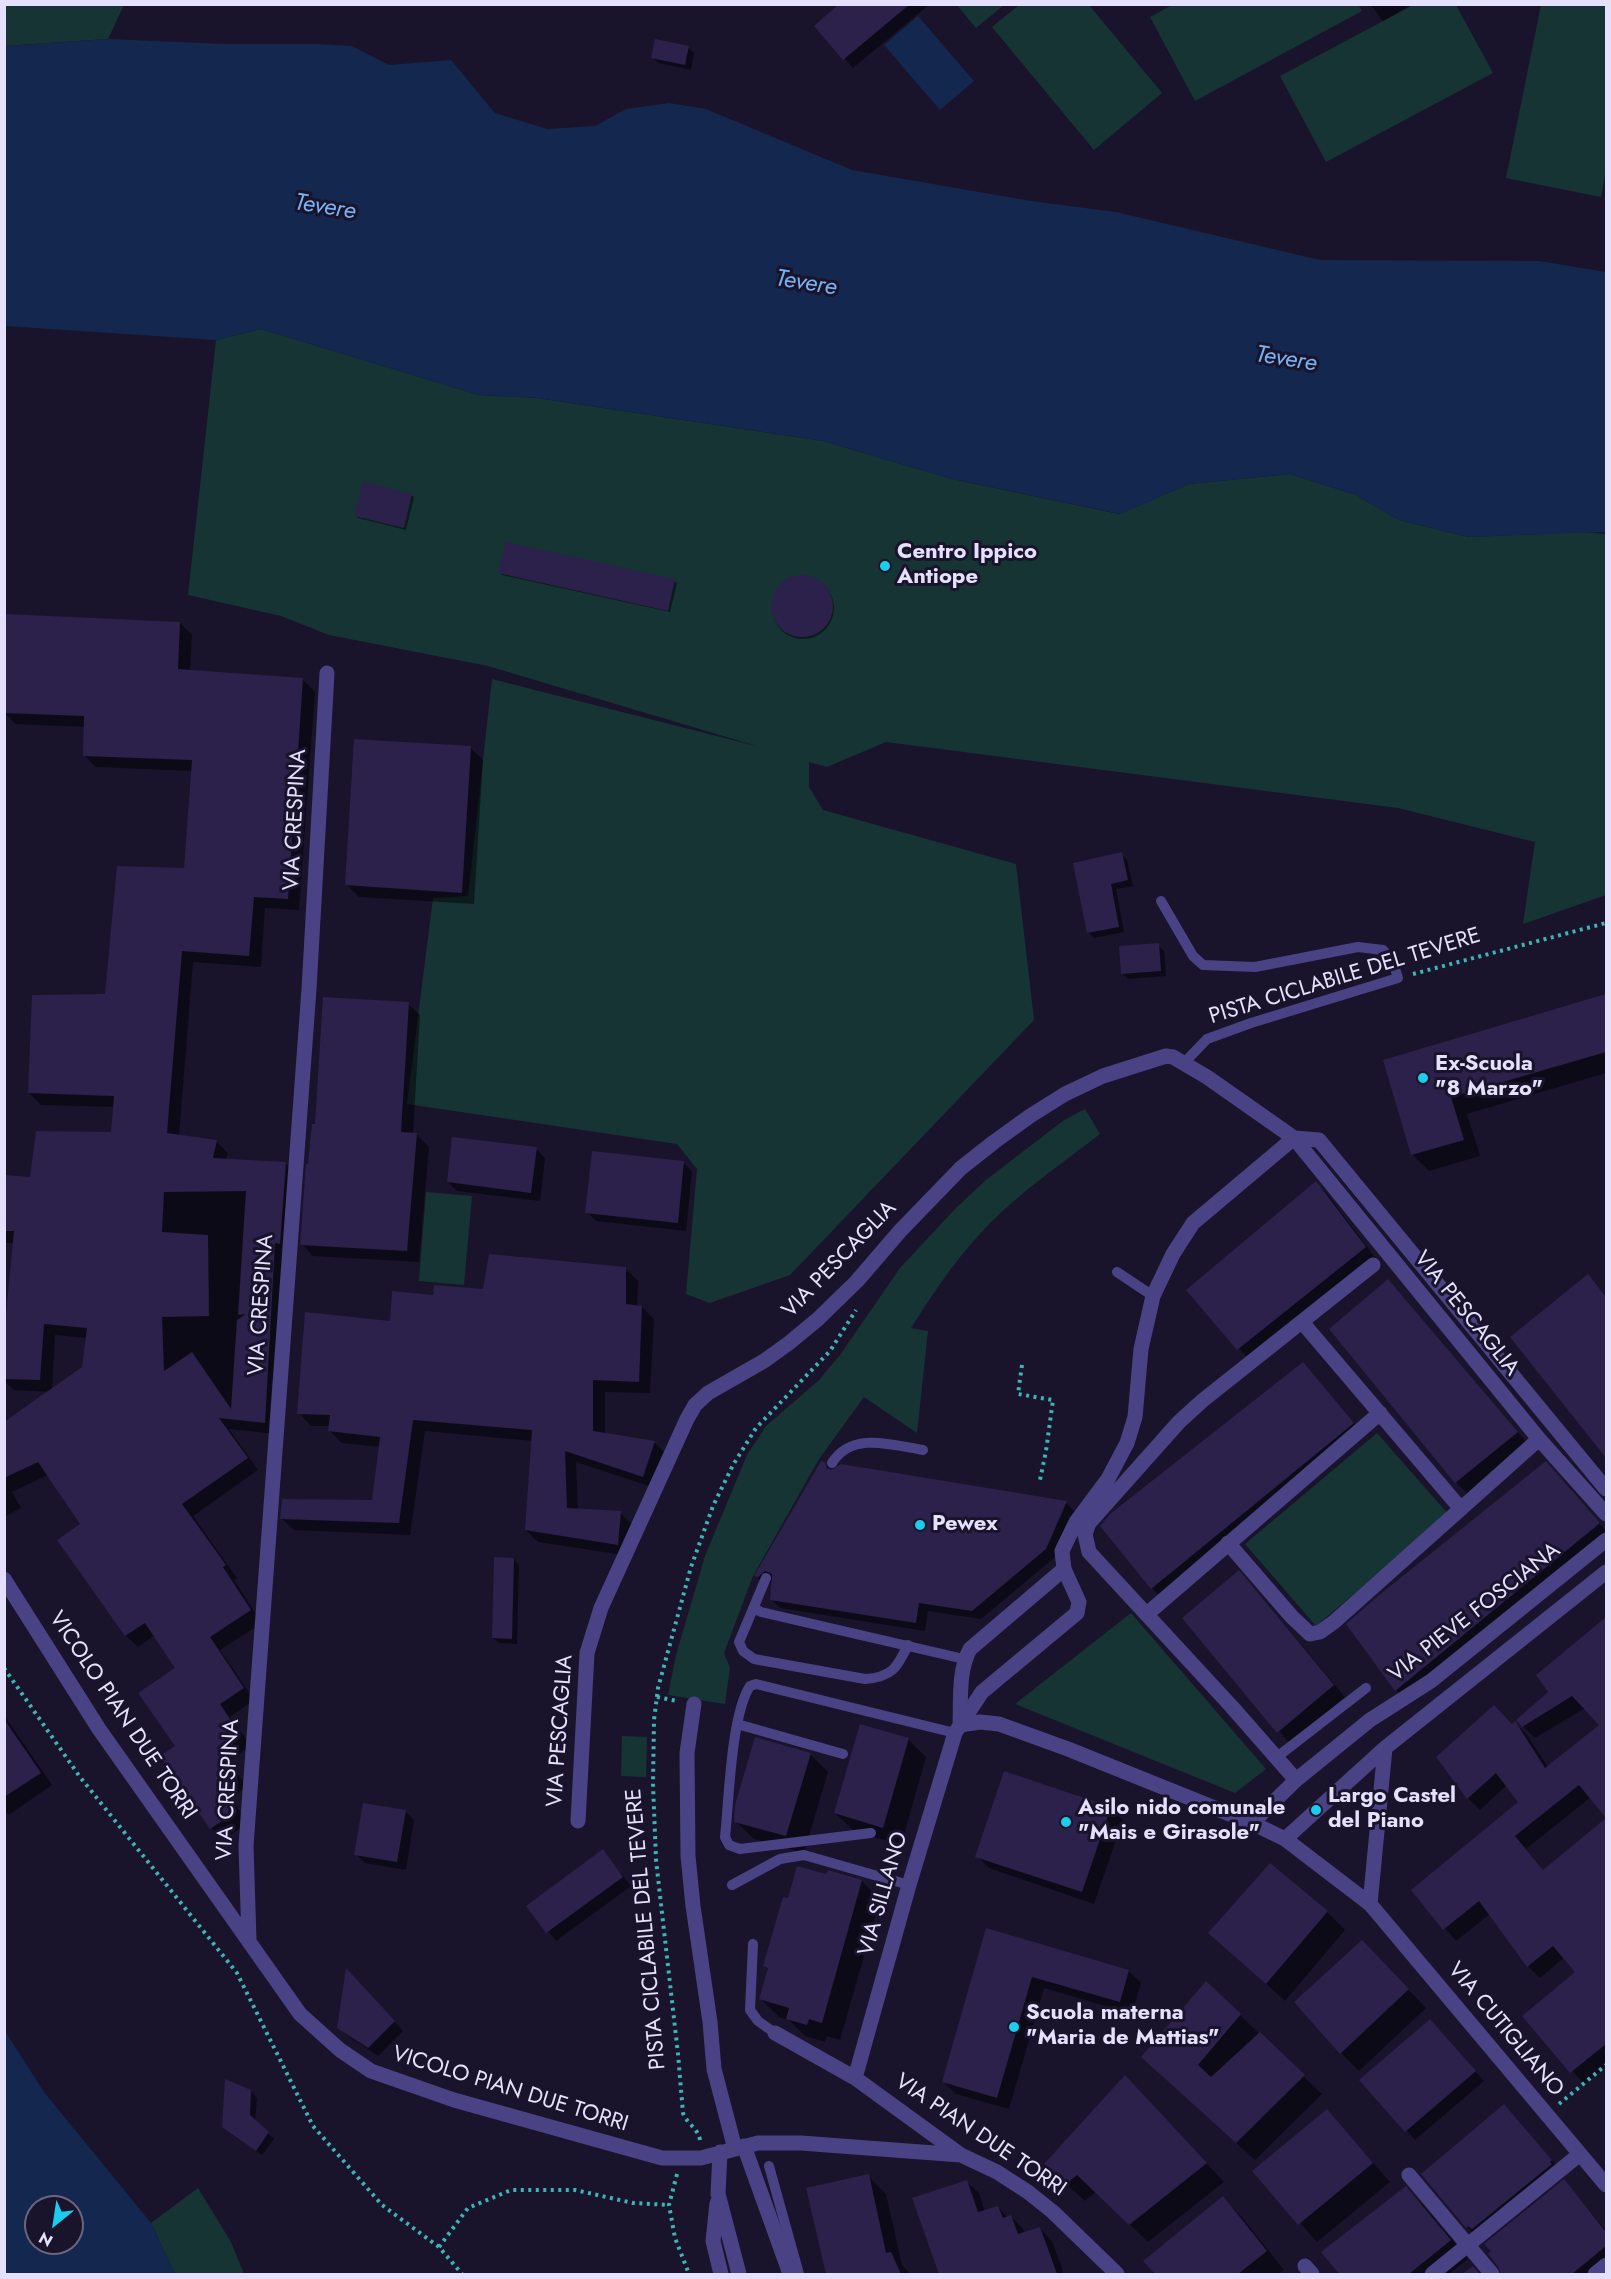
<!DOCTYPE html>
<html>
<head>
<meta charset="utf-8">
<style>
	body { margin:0 }
	#map { position:relative; width:1611px; height:2279px; overflow:hidden; background:#19142b; font-family:Jost,sans-serif }
	canvas { display:block }
	.frame { position:absolute; inset:0; border:6px solid #e5e0fc; pointer-events:none }
	.north { position:absolute; left:24px; top:2195px; width:60px; height:60px; box-sizing:border-box; background:#19142b; border:2px solid #6b667f; border-radius:50%; rotate:210deg; font-size:16px; font-weight:700; line-height:24px; text-align:center; color:#e5e0fc }
	.north::after { content:''; display:block; margin:auto; width:21px; height:27px; background:#1cccec; clip-path:polygon(50% 0,100% 100%,50% 72%,0 100%) }
</style>
</head>
<body>
<div id="map">
<canvas width="1611" height="2279"></canvas>
<div class="frame"></div>
<div class="north">N</div>
</div>
<script>
const c = document.querySelector('canvas').getContext('2d');
c.lineJoin = 'round';
function paint(path, color) { c.fillStyle = color; c.fill(path, 'evenodd'); }
function strokePath(path, color, width, dash) { c.strokeStyle = color; c.lineWidth = width; c.lineCap = dash ? 'butt' : 'round'; c.setLineDash(dash || []); c.stroke(path); }
function write(font, color, halo, rows, align = 'center') {
  c.font = font + ' Jost,sans-serif'; c.lineWidth = 6; c.setLineDash([]); c.textBaseline = 'middle'; c.strokeStyle = halo; c.fillStyle = color; for (const [text, x, y, turn = 0] of rows) {
    c.save(); c.translate(x, y); c.rotate((+turn || 0) * Math.PI / 180); c.textAlign = isNaN(turn) ? turn : align; if (halo) c.strokeText(text, 0, 0); c.fillText(text, 0, 0); c.restore();
  }
}
paint(new Path2D(`
	M 1415,4 L 1456,5 L 1493,73 L 1326,162 L 1280,76 Z
	M 5,5 L 124,5 L 108,39 L 5,46 Z
	M 957,5 L 1004,5 L 976,28 Z
	M 1019,5 L 1089,5 L 1162,93 L 1094,150 L 992,27 Z
	M 1172,5 L 1358,4 L 1362,11 L 1195,101 L 1150,17 Z
	M 1597,5 L 1606,6 L 1606,169 L 1601,197 L 1506,178 L 1541,5 Z
	M 261,329 L 479,395 L 537,398 L 823,441 L 952,479 L 1119,514 L 1189,484 L 1290,474 L 1356,495 L 1399,520 L 1469,537 L 1583,532 L 1606,534 L 1606,895 L 1523,924 L 1535,842 L 1398,808 L 886,742 L 827,767 L 809,762 L 809,787 L 823,810 L 1016,864 L 1034,1020 L 790,1275 L 710,1303 L 686,1294 L 697,1169 L 677,1144 L 407,1104 L 433,898 L 468,896 L 492,679 L 760,747 L 488,666 L 329,635 L 281,616 L 188,595 L 216,340 Z
	M 1085,1109 L 1100,1134 C 1059,1166 1014,1196 979,1235 C 953,1263 932,1295 911,1328 L 928,1331 L 917,1433 L 864,1397 L 819,1459 L 753,1576 L 724,1653 L 730,1668 L 725,1704 L 668,1695 L 676,1655 L 705,1556 L 747,1455 L 766,1426 L 819,1380 L 840,1355 L 900,1268 L 955,1209 L 986,1180 L 1064,1120 Z
	M 426,1192 L 472,1196 L 464,1285 L 419,1281 Z
	M 1377,1433 L 1448,1514 L 1316,1626 L 1245,1544 Z
	M 1131,1613 L 1266,1769 L 1235,1793 L 1015,1704 Z
	M 622,1736 L 647,1737 L 646,1777 L 621,1776 Z
	M 198,2188 L 231,2242 L 244,2274 L 175,2274 L 151,2223 Z`), '#173434');
paint(new Path2D(`
	M 918,16 L 974,81 L 940,110 L 884,45 Z
	M 108,39 L 225,44 L 316,44 L 352,46 L 389,65 L 451,60 L 495,113 L 547,129 L 595,126 L 626,109 L 669,103 L 706,109 L 852,170 L 1031,201 L 1116,212 L 1320,260 L 1539,261 L 1606,272 L 1606,532 L 1469,537 L 1399,520 L 1356,495 L 1290,474 L 1189,484 L 1120,514 L 952,479 L 823,441 L 537,398 L 479,395 L 261,329 L 216,340 L 5,326 L 5,46 Z
	M 5,2031 L 44,2092 L 151,2223 L 175,2274 L 5,2274 ZM 36,2207 L 72,2207 L 72,2243 L 36,2243 Z`), '#14274e');
paint(new Path2D(`
	M 842,4 L 930,4 L 853,68 L 816,26 Z
	M 1370,4 L 1413,4 L 1383,21 Z
	M 688,48 L 694,53 L 691,70 L 659,63 L 653,58 Z
	M 411,495 L 414,497 L 406,530 L 358,518 L 355,515 Z
	M 500,572 L 674,581 L 677,583 L 670,612 L 502,575 Z
	M772 608a31 31 0 1 1 62 0a31 31 0 1 1-62 0Z
	M 180,623 L 192,635 L 190,672 L 303,680 L 315,692 L 299,910 L 265,908 L 261,967 L 193,962 L 179,1136 L 216,1141 L 228,1153 L 226,1160 L 286,1164 L 298,1176 L 276,1434 L 229,1429 L 258,1470 L 193,1516 L 237,1578 L 234,1580 L 262,1623 L 220,1650 L 254,1700 L 230,1717 L 251,1746 L 229,1761 L 247,1787 L 231,1798 L 248,1823 L 223,1840 L 211,1828 L 177,1747 L 177,1668 L 155,1635 L 138,1647 L 126,1636 L 59,1541 L 82,1524 L 48,1475 L 12,1492 L 21,1508 L 4,1517 L 4,1424 L 50,1392 L 14,1390 L 4,1381 L 4,1351 L 15,1243 L 4,1243 L 4,1176 L 32,1178 L 113,1133 L 115,1107 L 41,1105 L 29,1093 L 107,995 L 185,869 L 192,771 L 96,767 L 84,755 L 85,727 L 16,724 L 4,713 L 4,692 ZM 55,1335 L 87,1338 L 84,1368 L 52,1391 Z
	M 471,748 L 483,760 L 474,904 L 359,897 L 347,885 Z
	M 1121,854 L 1127,860 L 1133,886 L 1116,889 L 1124,932 L 1094,938 L 1088,932 Z
	M 1158,945 L 1164,951 L 1166,976 L 1128,979 L 1122,973 Z
	M 1606,996 L 1606,1073 L 1467,1114 L 1480,1156 L 1429,1171 L 1412,1154 L 1384,1061 Z
	M 408,1004 L 420,1015 L 413,1134 L 417,1135 L 429,1147 L 419,1262 L 313,1256 L 302,1244 L 317,1126 Z
	M 536,1149 L 545,1158 L 540,1201 L 457,1191 L 448,1182 Z
	M 683,1162 L 692,1172 L 686,1231 L 596,1221 L 587,1212 Z
	M 1316,1183 L 1328,1195 L 1377,1260 L 1250,1361 L 1188,1290 Z
	M 626,1269 L 638,1281 L 637,1307 L 642,1307 L 654,1319 L 650,1393 L 605,1392 L 605,1434 L 654,1442 L 666,1454 L 655,1488 L 576,1462 L 578,1510 L 620,1513 L 633,1525 L 630,1556 L 538,1542 L 526,1530 L 533,1441 L 425,1431 L 410,1535 L 294,1530 L 281,1518 L 373,1502 L 380,1447 L 342,1443 L 330,1431 L 330,1426 L 311,1426 L 299,1413 L 391,1322 L 434,1297 Z
	M 1588,1276 L 1606,1296 L 1606,1455 L 1585,1429 Z
	M 1400,1293 L 1529,1445 L 1468,1494 L 1456,1482 Z
	M 1303,1364 L 1365,1436 L 1164,1600 L 1152,1588 Z
	M 824,1463 L 832,1472 L 1066,1503 L 1075,1512 L 1054,1558 L 981,1619 L 928,1611 L 925,1631 L 780,1608 L 771,1599 L 773,1580 L 768,1585 L 765,1585 L 756,1576 Z
	M 1558,1475 L 1606,1531 L 1606,1540 L 1408,1702 L 1396,1690 Z
	M 514,1559 L 519,1565 L 517,1644 L 499,1643 L 493,1638 Z
	M 1251,1585 L 1345,1697 L 1290,1744 L 1184,1618 Z
	M 1606,1619 L 1606,1816 L 1591,1797 L 1526,1849 L 1544,1871 L 1606,1819 L 1606,2066 L 1584,2084 L 1524,2016 L 1578,1972 L 1565,1957 L 1540,1978 L 1528,1966 L 1490,1914 L 1456,1941 L 1413,1890 L 1520,1802 L 1507,1785 L 1480,1810 L 1468,1798 L 1515,1723 L 1527,1735 L 1548,1767 L 1601,1725 L 1585,1708 L 1535,1738 L 1523,1726 L 1550,1692 L 1538,1676 Z
	M 4,1715 L 52,1785 L 9,1815 L 4,1810 Z
	M 908,1739 L 926,1757 L 901,1845 L 854,1831 L 835,1813 Z
	M 810,1754 L 828,1772 L 804,1853 L 754,1839 L 735,1821 Z
	M 1110,1808 L 1123,1820 L 1094,1904 L 989,1868 L 977,1856 Z
	M 405,1811 L 414,1820 L 406,1870 L 365,1863 L 356,1854 Z
	M 603,1851 L 631,1886 L 556,1941 L 528,1906 Z
	M 828,1876 L 862,1881 L 880,1900 L 840,2040 L 827,2036 L 825,2042 L 805,2036 L 789,2020 L 779,2017 L 761,1999 L 769,1970 L 765,1966 L 789,1900 Z
	M 1327,1912 L 1345,1930 L 1285,2001 L 1210,1933 Z
	M 987,1930 L 1129,1971 L 1141,1983 L 1132,2014 L 1044,1988 L 1009,2109 L 956,2094 L 944,2082 Z
	M 1380,1960 L 1426,2008 L 1359,2071 L 1341,2053 Z
	M 355,1979 L 403,2031 L 378,2056 L 348,2036 L 339,2027 Z
	M 1240,2015 L 1322,2094 L 1255,2160 L 1161,2075 Z
	M 1439,2029 L 1484,2081 L 1415,2140 L 1362,2080 Z
	M 251,2092 L 257,2098 L 255,2121 L 274,2139 L 262,2155 L 230,2133 Z
	M 1143,2095 L 1224,2182 L 1148,2242 L 1096,2192 L 1085,2201 L 1064,2182 Z
	M 1327,2111 L 1390,2182 L 1317,2242 L 1254,2171 Z
	M 1516,2118 L 1563,2173 L 1479,2239 L 1467,2227 Z
	M 868,2176 L 886,2194 L 902,2265 L 910,2274 L 836,2274 L 826,2254 Z
	M 966,2181 L 979,2193 L 985,2212 L 998,2207 L 1008,2218 L 1011,2216 L 1023,2229 L 1025,2234 L 1040,2228 L 1052,2241 L 1064,2274 L 940,2274 L 914,2199 Z
	M 1564,2181 L 1606,2230 L 1606,2274 L 1502,2274 Z
	M 1406,2188 L 1424,2206 L 1468,2259 L 1449,2274 L 1341,2274 L 1323,2252 Z
	M 1223,2198 L 1241,2216 L 1284,2270 L 1278,2274 L 1157,2274 L 1145,2261 Z`), '#0007');
paint(new Path2D(`
	M 839,4 L 910,4 L 843,60 L 814,26 Z
	M 655,39 L 689,46 L 685,65 L 651,58 Z
	M 363,481 L 412,494 L 404,528 L 354,516 Z
	M 505,542 L 675,579 L 668,611 L 498,573 Z
	M771 606a31 31 0 1 1 62 0a31 31 0 1 1-62 0Z
	M 6,614 L 180,622 L 178,669 L 303,678 L 288,899 L 254,897 L 249,956 L 182,951 L 167,1133 L 217,1140 L 213,1158 L 286,1162 L 280,1244 L 275,1243 L 265,1423 L 219,1418 L 248,1458 L 182,1504 L 226,1565 L 223,1567 L 251,1610 L 210,1637 L 244,1688 L 220,1704 L 240,1734 L 218,1748 L 236,1775 L 220,1786 L 237,1811 L 210,1829 L 160,1756 L 175,1746 L 138,1693 L 175,1668 L 145,1623 L 125,1636 L 57,1540 L 80,1524 L 38,1462 L 4,1478 L 4,1422 L 82,1367 L 87,1328 L 44,1324 L 40,1380 L 4,1379 L 4,1335 L 14,1231 L 4,1231 L 4,1175 L 30,1177 L 36,1131 L 111,1132 L 114,1096 L 28,1093 L 32,995 L 105,994 L 117,866 L 184,868 L 192,760 L 83,756 L 84,716 L 4,713 ZM 246,1191 L 238,1315 L 246,1314 L 237,1320 L 231,1409 L 192,1352 L 164,1371 L 162,1317 L 209,1316 L 208,1235 L 162,1232 L 164,1192 Z
	M 354,739 L 471,746 L 462,893 L 345,885 Z
	M 1122,852 L 1128,880 L 1111,884 L 1119,927 L 1087,933 L 1073,863 Z
	M 1159,943 L 1161,971 L 1121,974 L 1119,946 Z
	M 1606,994 L 1606,1052 L 1451,1097 L 1464,1140 L 1411,1155 L 1383,1060 Z
	M 323,997 L 409,1002 L 401,1132 L 417,1133 L 407,1251 L 300,1245 L 306,1164 L 308,1164 L 312,1124 L 315,1124 Z
	M 452,1137 L 537,1147 L 531,1193 L 447,1182 Z
	M 592,1151 L 684,1161 L 678,1223 L 585,1213 Z
	M 1316,1181 L 1366,1247 L 1237,1350 L 1186,1290 Z
	M 489,1254 L 626,1267 L 626,1304 L 642,1306 L 639,1382 L 593,1380 L 593,1431 L 655,1441 L 643,1477 L 565,1451 L 567,1508 L 621,1511 L 618,1545 L 525,1530 L 532,1430 L 413,1420 L 399,1523 L 280,1519 L 282,1499 L 372,1500 L 380,1437 L 328,1431 L 330,1415 L 297,1414 L 305,1312 L 390,1321 L 392,1291 L 433,1295 L 434,1285 L 483,1289 Z
	M 1588,1274 L 1606,1297 L 1606,1458 L 1510,1337 Z
	M 1388,1279 L 1518,1432 L 1455,1483 L 1329,1329 Z
	M 1303,1362 L 1354,1423 L 1151,1589 L 1100,1526 L 1110,1514 Z
	M 821,1461 L 825,1462 L 827,1468 L 831,1470 L 841,1464 L 1067,1501 L 1046,1549 L 972,1611 L 919,1603 L 916,1623 L 770,1600 L 772,1574 L 765,1571 L 758,1577 L 754,1576 Z
	M 1546,1461 L 1600,1523 L 1395,1691 L 1346,1624 L 1378,1596 Z
	M 494,1557 L 514,1558 L 512,1639 L 492,1638 Z
	M 1239,1570 L 1334,1685 L 1277,1733 L 1182,1618 Z
	M 1606,1617 L 1606,2044 L 1570,2073 L 1522,2016 L 1575,1972 L 1553,1946 L 1527,1967 L 1479,1901 L 1443,1930 L 1411,1890 L 1518,1802 L 1496,1773 L 1467,1799 L 1436,1757 L 1494,1705 L 1512,1724 L 1515,1721 L 1545,1768 L 1599,1725 L 1572,1696 L 1522,1727 L 1516,1720 L 1548,1692 L 1536,1675 ZM 1579,1785 L 1606,1818 L 1543,1870 L 1515,1836 Z
	M 4,1719 L 41,1773 L 4,1797 Z
	M 860,1724 L 909,1738 L 883,1828 L 834,1813 Z
	M 755,1737 L 811,1753 L 786,1836 L 734,1822 L 735,1805 Z
	M 1004,1771 L 1111,1807 L 1082,1892 L 975,1857 Z
	M 363,1803 L 406,1810 L 397,1862 L 354,1855 Z
	M 603,1849 L 623,1877 L 546,1933 L 526,1906 Z
	M 1270,1863 L 1328,1911 L 1266,1984 L 1208,1933 Z
	M 797,1866 L 826,1874 L 828,1870 L 862,1880 L 822,2023 L 809,2019 L 807,2025 L 786,2019 L 789,2008 L 759,1999 L 768,1968 L 763,1966 L 783,1897 L 788,1898 Z
	M 986,1928 L 1129,1970 L 1120,2002 L 1032,1977 L 997,2098 L 942,2082 Z
	M 1362,1940 L 1409,1989 L 1340,2054 L 1294,2002 Z
	M 346,1968 L 395,2021 L 368,2048 L 337,2028 Z
	M 1206,1981 L 1241,2014 L 1198,2065 L 1211,2077 L 1260,2032 L 1305,2075 L 1236,2143 L 1141,2057 Z
	M 1430,2019 L 1476,2071 L 1405,2132 L 1359,2080 Z
	M 1125,2075 L 1207,2163 L 1129,2225 L 1077,2175 L 1066,2184 L 1044,2164 Z
	M 225,2079 L 251,2090 L 250,2115 L 269,2132 L 256,2151 L 222,2127 Z
	M 1504,2104 L 1552,2160 L 1550,2162 L 1552,2164 L 1472,2229 L 1468,2226 L 1466,2228 L 1421,2174 Z
	M 1327,2109 L 1373,2163 L 1298,2225 L 1252,2171 Z
	M 869,2174 L 886,2253 L 891,2252 L 901,2274 L 826,2274 L 806,2188 Z
	M 1564,2179 L 1606,2232 L 1606,2246 L 1572,2274 L 1501,2274 L 1499,2268 L 1488,2254 L 1491,2251 L 1484,2244 Z
	M 967,2180 L 978,2212 L 998,2206 L 1003,2218 L 1011,2215 L 1018,2234 L 1040,2227 L 1057,2274 L 939,2274 L 912,2198 Z
	M 1406,2186 L 1451,2240 L 1409,2274 L 1339,2274 L 1321,2252 Z
	M 1223,2196 L 1267,2251 L 1238,2274 L 1155,2274 L 1143,2261 Z
	M 1473,2266 L 1480,2274 L 1462,2274 Z`), '#2c214a');
strokePath(new Path2D(`
	M 1413,974 L 1606,923
	M 1022,1365 L 1018,1394 L 1053,1400 L 1046,1451 L 1040,1480
	M 4,1668 L 80,1777 L 237,1973 L 313,2126 L 382,2205 L 439,2247 L 462,2274
	M 657,1697 L 677,1701
	M 1559,2104 L 1606,2065
	M 700,2140 C 698,2128 687,2124 683,2113 L 678,2054 L 656,1860 L 653,1784 L 654,1720 L 658,1688 L 691,1567 L 713,1506 L 733,1465 L 756,1428 L 830,1351 L 856,1310
	M 677,2174 L 669,2205 L 675,2238 L 689,2274
	M 439,2247 L 468,2208 L 511,2190 L 575,2190 L 633,2203 L 669,2205`), '#3cb5b4', 4, [3, 4.5]);
strokePath(new Path2D(`
	M 1161,901 L 1193,956 L 1203,965 L 1255,967 L 1358,947 L 1383,950 L 1393,962 L 1398,978 L 1251,1023 L 1207,1039 L 1184,1063
	M 1117,1272 L 1153,1296
	M 832,1463 C 852,1431 892,1445 923,1450
	M 766,1578 L 739,1642 L 743,1651 L 754,1659 L 865,1679 C 892,1677 897,1668 908,1645
	M 754,1608 L 761,1612 L 964,1659
	M 737,1724 L 843,1754
	M 1277,1757 L 1366,1688
	M 871,1833 L 740,1849 L 729,1845 L 725,1837 C 729,1800 731,1715 750,1686 L 756,1684 L 955,1733
	M 732,1885 L 780,1859 L 804,1855 L 909,1885
	M 753,1944 L 750,2010 L 758,2021 L 775,2033
	M 769,2166 L 799,2274`), '#494385', 10);
strokePath(new Path2D(`
	M 1294,1138 L 1319,1140 L 1606,1489
	M 1302,1322 L 1461,1509
	M 1228,1543 L 1292,1617 L 1310,1634 L 1320,1632 L 1334,1622 L 1539,1439
	M 4,1579 L 99,1729 L 300,2014 L 340,2050 L 371,2071 L 454,2100 L 662,2158 L 701,2158 L 758,2143 L 801,2143 L 961,2155
	M 1147,1614 L 1380,1413
	M 694,1704 L 687,1753 L 688,1856 L 693,1906 L 710,2022 L 714,2069 L 735,2149
	M 960,1725 L 980,1722 L 999,1724 L 1068,1749 L 1252,1823 L 1285,1839 L 1370,1904 L 1606,2185
	M 960,1725 C 961,1700 958,1671 970,1649 L 1064,1569
	M 1296,1780 L 1232,1707 L 1089,1552 L 1085,1534 L 1089,1523 L 1179,1422 L 1202,1401 L 1373,1265
	M 578,1821 L 587,1653 L 601,1608 L 687,1419 L 695,1405 L 708,1393 L 764,1361 L 789,1343 L 818,1319 L 857,1281 L 900,1231 L 961,1168 L 994,1142 L 1030,1116 L 1065,1094 L 1103,1076 L 1166,1056 L 1173,1057 L 1207,1077 L 1294,1138 L 1539,1439 L 1606,1514
	M 1252,1823 L 1296,1780 L 1370,1720 L 1431,1681 L 1606,1540
	M 1285,1839 L 1385,1748 L 1606,1572
	M 1370,1904 L 1385,1748
	M 249,1940 L 246,1846 L 309,989 L 327,673
	M 775,2033 L 855,2078 L 961,2155 L 997,2172 L 1028,2192 L 1053,2212 L 1117,2274
	M 855,2078 L 909,1885 L 955,1733 L 982,1692 L 1077,1613 L 1079,1602 L 1064,1569 L 1062,1551 L 1076,1522 L 1108,1479 L 1127,1443 L 1135,1417 L 1141,1349 L 1153,1296 L 1173,1254 L 1193,1223 L 1294,1138
	M 744,2146 L 790,2274
	M 720,2152 L 718,2194 L 739,2274
	M 1409,2175 L 1492,2274
	M 717,2203 L 713,2241 L 721,2274
	M 1305,2266 L 1312,2274
	M 1432,2274 L 1580,2154
	M 1595,2274 L 1606,2265`), '#494385', 15);
for (const [x, y, r, color] of [
	[885,566,6,"#1cccec"],
	[1423,1078,6,"#1cccec"],
	[920,1525,6,"#1cccec"],
	[1316,1810,6,"#1cccec"],
	[1066,1822,6,"#1cccec"],
	[1014,2027,6,"#1cccec"]
]) { const dot = new Path2D(); dot.arc(x, y, r, 0, 2 * Math.PI); c.fillStyle = color; c.fill(dot); strokePath(dot, '#19142b', 2); }
write('bold 22px', '#e5e0fc', '#19142b', [
	["Centro Ippico",897,553],
	["Antiope",897,578],
	["Ex-Scuola",1435,1065],
	["\"8 Marzo\"",1435,1090],
	["Pewex",932,1525],
	["Largo Castel",1328,1797],
	["del Piano",1328,1822],
	["Asilo nido comunale",1078,1809],
	["\"Mais e Girasole\"",1078,1834],
	["Scuola materna",1026,2014],
	["\"Maria de Mattias\"",1026,2039]
], 'left');
write('22px', '#e5e0fc', '#19142b', [
	["VIA CRESPINA",296,820,-87],
	["PISTA CICLABILE DEL TEVERE",1345,977,-17],
	["VIA PESCAGLIA",840,1260,-46],
	["VIA CRESPINA",262,1305,-86],
	["VIA PESCAGLIA",1466,1314,51],
	["VIA PIEVE FOSCIANA",1475,1613,-38],
	["VICOLO PIAN DUE TORRI",122,1716,56],
	["VIA PESCAGLIA",561,1731,-86],
	["VIA CRESPINA",229,1790,-87],
	["VIA SILLANO",884,1894,-74],
	["PISTA CICLABILE DEL TEVERE",647,1929,-95],
	["VIA CUTIGLIANO",1505,2030,50],
	["VICOLO PIAN DUE TORRI",510,2090,17],
	["VIA PIAN DUE TORRI",980,2136,34]
]);
write('italic 24px', '#77b3f4', '#19142b', [
	["Tevere",325,208,9],
	["Tevere",806,284,9],
	["Tevere",1286,360,9]
]);
</script>
</body>
</html>
